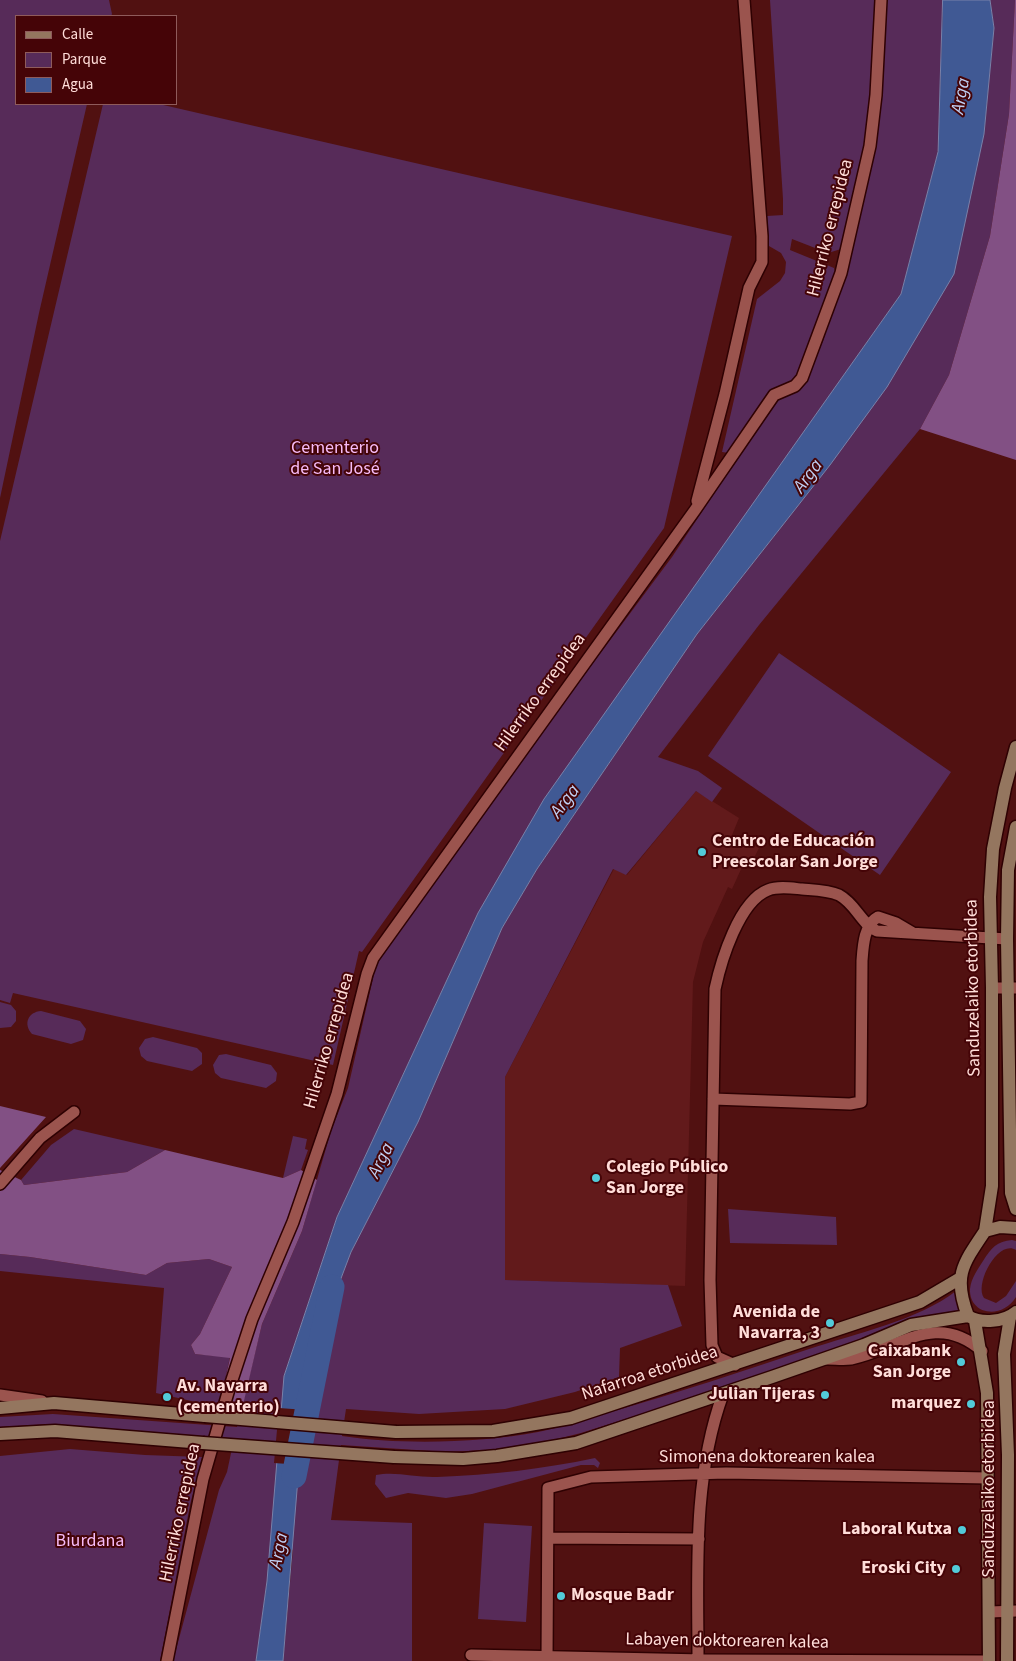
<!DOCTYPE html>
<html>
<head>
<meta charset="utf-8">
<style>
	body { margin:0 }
	#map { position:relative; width:1016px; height:1661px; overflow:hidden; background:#511111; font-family:"Source Sans 3",sans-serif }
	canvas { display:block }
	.legend { position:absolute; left:15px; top:15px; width:162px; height:90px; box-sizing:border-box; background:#450407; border:1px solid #8f5b5b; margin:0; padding:6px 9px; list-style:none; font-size:15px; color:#ffddd9 }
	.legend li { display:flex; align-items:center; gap:10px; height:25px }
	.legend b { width:25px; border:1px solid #8f5b5b }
</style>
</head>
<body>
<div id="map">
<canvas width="1016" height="1661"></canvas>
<ul class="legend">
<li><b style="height:6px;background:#94765f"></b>Calle</li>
<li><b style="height:14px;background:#572b59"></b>Parque</li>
<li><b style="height:14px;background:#405994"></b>Agua</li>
</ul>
</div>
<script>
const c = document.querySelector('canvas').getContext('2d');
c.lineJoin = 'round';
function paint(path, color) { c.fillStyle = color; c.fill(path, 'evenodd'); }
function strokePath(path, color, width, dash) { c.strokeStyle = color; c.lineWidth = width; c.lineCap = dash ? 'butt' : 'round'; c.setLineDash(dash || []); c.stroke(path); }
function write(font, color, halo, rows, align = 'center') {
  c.font = font + ' "Source Sans 3",sans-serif'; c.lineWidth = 4; c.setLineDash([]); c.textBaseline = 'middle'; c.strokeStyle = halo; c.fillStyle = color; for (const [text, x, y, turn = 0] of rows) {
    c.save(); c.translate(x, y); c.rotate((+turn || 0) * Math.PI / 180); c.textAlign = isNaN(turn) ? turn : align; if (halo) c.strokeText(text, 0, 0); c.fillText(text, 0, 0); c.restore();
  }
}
paint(new Path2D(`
	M 696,791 L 739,818 L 732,835 L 759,848 L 753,860 L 743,856 L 739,866 L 742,867 L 732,889 L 728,887 L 703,942 L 693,982 L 685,1286 L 505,1280 L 505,1077 L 614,869 L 627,875 Z`), '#621a1b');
paint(new Path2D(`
	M 0,0 L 109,0 L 112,14 L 111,16 L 16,16 L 16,104 L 87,104 L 39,313 L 0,498 Z
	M 770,0 L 943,0 L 938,152 L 901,294 L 728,540 L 478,913 L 337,1217 L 284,1376 L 302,1432 L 306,1368 L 351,1252 L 418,1122 L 502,928 L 537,869 L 697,634 L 830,465 L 984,134 L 994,28 L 990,0 L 1015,0 L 1009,114 L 990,236 L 949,375 L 920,429 L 759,625 L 658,757 L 698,771 L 722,788 L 712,802 L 696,791 L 626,875 L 613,869 L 505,1077 L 505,1280 L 668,1285 L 682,1326 L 620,1348 L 619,1377 L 575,1392 L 505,1409 L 419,1414 L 346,1409 L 342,1436 C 400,1445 480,1443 538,1432 C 562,1427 587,1419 611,1412 C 677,1393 743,1371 809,1349 C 854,1334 919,1320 956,1291 L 962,1315 L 903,1323 L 755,1378 L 581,1433 L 537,1444 L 488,1450 L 446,1452 L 341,1445 L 331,1520 L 412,1523 L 412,1661 L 283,1661 L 293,1549 L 267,1581 L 256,1661 L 173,1661 L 219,1490 L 227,1472 L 234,1439 L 51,1424 L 0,1427 L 0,1417 L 53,1414 L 237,1427 L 262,1324 L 302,1231 L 331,1131 L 348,1088 L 376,965 L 506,780 L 672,557 L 778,397 L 804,384 L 823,341 L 847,263 L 871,154 L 864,145 L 841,249 L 828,253 L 792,239 L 790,250 L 834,268 L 835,272 L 800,372 L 793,381 L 778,387 L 729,453 L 722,452 L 757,299 L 780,281 L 785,273 L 786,262 L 781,253 L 769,246 L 767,216 L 783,215 L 783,199 Z
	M 103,104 L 159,104 L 732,236 L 664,528 L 362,952 L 359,951 L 333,1065 L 13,993 L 10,1003 L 0,1000 L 0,541 Z
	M 779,653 L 951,772 L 880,875 L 708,756 Z
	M 0,1002 L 11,1005 L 16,1011 L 16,1021 L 11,1027 L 0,1028 Z
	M 41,1011 L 80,1021 L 86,1029 L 83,1040 L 71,1044 L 32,1034 C 23,1024 28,1012 41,1011 Z
	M 153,1037 L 197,1048 L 202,1053 L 202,1064 L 192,1071 L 147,1061 L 141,1056 L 139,1048 L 145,1039 Z
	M 226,1054 L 271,1065 L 277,1073 L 276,1081 L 266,1088 L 221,1078 L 215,1073 L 213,1065 L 219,1055 Z
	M 74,1129 L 165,1150 L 127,1172 L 24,1185 L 21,1180 L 51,1145 Z
	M 293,1136 L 307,1139 L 305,1149 L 308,1150 L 301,1170 L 283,1178 Z
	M 728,1209 L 836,1217 L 837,1245 L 730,1243 Z
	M 1012,1240 L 1016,1241 L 1016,1250 C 998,1239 974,1284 984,1298 L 996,1303 L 1006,1296 L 1016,1281 L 1016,1297 C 1002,1320 969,1315 970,1289 C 971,1278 978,1269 983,1261 C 991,1248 997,1241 1012,1240 Z
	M 0,1254 L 30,1257 L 146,1275 L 167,1263 L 209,1259 L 232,1267 L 200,1334 L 191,1345 L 195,1354 L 230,1357 L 220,1403 L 196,1402 L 156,1393 L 164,1288 L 0,1271 Z
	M 70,1449 L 145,1455 L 202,1457 L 190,1505 L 160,1661 L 0,1661 L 0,1456 Z
	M 595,1458 L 600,1463 L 598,1468 L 594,1465 L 581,1465 L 472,1494 L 446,1498 L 408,1493 L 386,1498 L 375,1484 L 376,1475 C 396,1471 417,1478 437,1477 C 491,1475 543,1469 595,1458 Z
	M 484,1523 L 532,1526 L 526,1622 L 478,1619 Z`), '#572b59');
paint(new Path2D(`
	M 1015,0 L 1016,0 L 1016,460 L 920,429 L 949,375 L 990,236 L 1009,114 Z
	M 0,1106 L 46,1117 L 0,1168 Z
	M 165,1150 L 283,1178 L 301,1170 L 317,1180 L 302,1231 L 262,1324 L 243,1405 L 220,1403 L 230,1358 L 195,1354 L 191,1345 L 200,1334 L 232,1267 L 209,1259 L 167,1263 L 146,1275 L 30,1257 L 0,1254 L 0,1170 L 21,1180 L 24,1185 L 127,1172 Z`), '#825084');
const water = new Path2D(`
	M 943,0 L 990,0 L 994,28 L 984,134 L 954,274 L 887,387 L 830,465 L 697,634 L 537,869 L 502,928 L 418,1122 L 351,1252 L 307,1368 L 283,1661 L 256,1661 L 267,1581 L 284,1376 L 337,1217 L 478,913 L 544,799 L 901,294 L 938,152 Z`);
paint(water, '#405994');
strokePath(water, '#7981a9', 1);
paint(new Path2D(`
	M 279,1408 L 306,1410 L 302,1465 L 274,1463 Z`), '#511111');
strokePath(new Path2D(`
	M 294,1476 L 332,1287`), '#405994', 25);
const minor = new Path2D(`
	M 697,501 L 725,394 L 749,288 L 762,262 L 762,236 L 744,0
	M 992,988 L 1016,988
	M 713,1099 L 850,1104 L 861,1102 L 862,961 C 863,947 864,924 878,917 L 896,923 L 913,933
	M 0,1184 L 40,1138 L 74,1112
	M 827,1359 C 835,1359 844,1360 851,1359 C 899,1349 936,1310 982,1351
	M 735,1365 L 717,1357 L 712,1345 L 710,1280 L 715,989 C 721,961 739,901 768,890 C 778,886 791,888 802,889 C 815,890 828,890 839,895 C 856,904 861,924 877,931 L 1007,939
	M 0,1395 L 42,1401
	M 548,1538 L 699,1539
	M 990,1612 L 1016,1611
	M 471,1655 L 704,1660 L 983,1661
	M 167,1661 L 203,1479 L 229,1389 L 252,1319 L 293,1222 L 337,1094 L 367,974 L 373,958 L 695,510 L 774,395 L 795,386 L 802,378 L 841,273 L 870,146 L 876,95 L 881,0
	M 547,1661 L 548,1488 L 591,1477 L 726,1473 L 988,1478
	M 698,1661 C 698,1572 692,1479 723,1394`);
const secondary = new Path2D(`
	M 1016,827 L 1008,870 L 1007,939 L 1011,1193 L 1016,1209
	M 1016,1228 L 1000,1227 L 985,1231 C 962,1265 953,1277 968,1316 C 981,1324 1004,1322 1016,1312
	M 985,1231 L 992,1186 L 992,988 L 990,897 L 993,849 L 1005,788 L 1016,747
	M 975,1321 L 987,1393 L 989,1661
	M 0,1408 L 54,1403 L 205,1416
	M 396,1432 L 493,1431 L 571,1418 L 920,1302 L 959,1279
	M 0,1434 L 55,1431 L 203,1443
	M 394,1457 L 463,1459 L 497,1456 L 576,1443 L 772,1377 L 864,1345 L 911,1325 L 968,1316
	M 1007,1661 L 1008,1455 L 1004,1354 L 1010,1317`);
strokePath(minor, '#2e0102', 14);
strokePath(secondary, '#2e0102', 15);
strokePath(minor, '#9b544e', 11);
strokePath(secondary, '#94765f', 12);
const secondaryBridge = new Path2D(`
	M 205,1416 L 396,1432
	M 203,1443 L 394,1457`);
strokePath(secondaryBridge, '#2e0102', 15, []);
strokePath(secondaryBridge, '#94765f', 12);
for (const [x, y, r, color] of [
	[702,852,5,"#52cbd9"],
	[596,1178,5,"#52cbd9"],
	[830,1323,5,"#52cbd9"],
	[961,1362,5,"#52cbd9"],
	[825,1395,5,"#52cbd9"],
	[167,1397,5,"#52cbd9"],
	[971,1404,5,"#52cbd9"],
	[962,1530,5,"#52cbd9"],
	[956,1569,5,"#52cbd9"],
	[561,1596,5,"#52cbd9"]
]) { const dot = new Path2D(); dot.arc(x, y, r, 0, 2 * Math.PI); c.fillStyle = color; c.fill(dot); strokePath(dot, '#450407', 2); }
write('18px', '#ffddd9', '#450407', [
	["Hilerriko errepidea",831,228,-76],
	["Hilerriko errepidea",541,693,-54],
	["Sanduzelaiko etorbidea",974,988,-91],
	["Hilerriko errepidea",330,1041,-74],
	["Nafarroa etorbidea",650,1374,-18],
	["Simonena doktorearen kalea",767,1458],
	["Sanduzelaiko etorbidea",990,1489,-90],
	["Hilerriko errepidea",181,1513,-78],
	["Labayen doktorearen kalea",727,1642,1]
]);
write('18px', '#f6bbf8', '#450407', [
	["Cementerio",335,449],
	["de San José",335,470],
	["Biurdana",90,1542]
]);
write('bold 18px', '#ffddd9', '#450407', [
	["Centro de Educación",712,842,"left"],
	["Preescolar San Jorge",712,863,"left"],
	["Colegio Público",606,1168,"left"],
	["San Jorge",606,1189,"left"],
	["Avenida de",820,1313],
	["Navarra, 3",820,1334],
	["Caixabank",951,1352],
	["San Jorge",951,1373],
	["Av. Navarra",177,1387,"left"],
	["(cementerio)",177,1408,"left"],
	["Julian Tijeras",815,1395],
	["marquez",961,1404],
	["Laboral Kutxa",952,1530],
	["Eroski City",946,1569],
	["Mosque Badr",571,1596,"left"]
], 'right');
write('italic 19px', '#bfcff3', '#450407', [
	["Arga",962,96,-80],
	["Arga",809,477,-54],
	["Arga",566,802,-53],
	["Arga",382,1161,-64],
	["Arga",280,1551,-79]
]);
</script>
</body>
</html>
